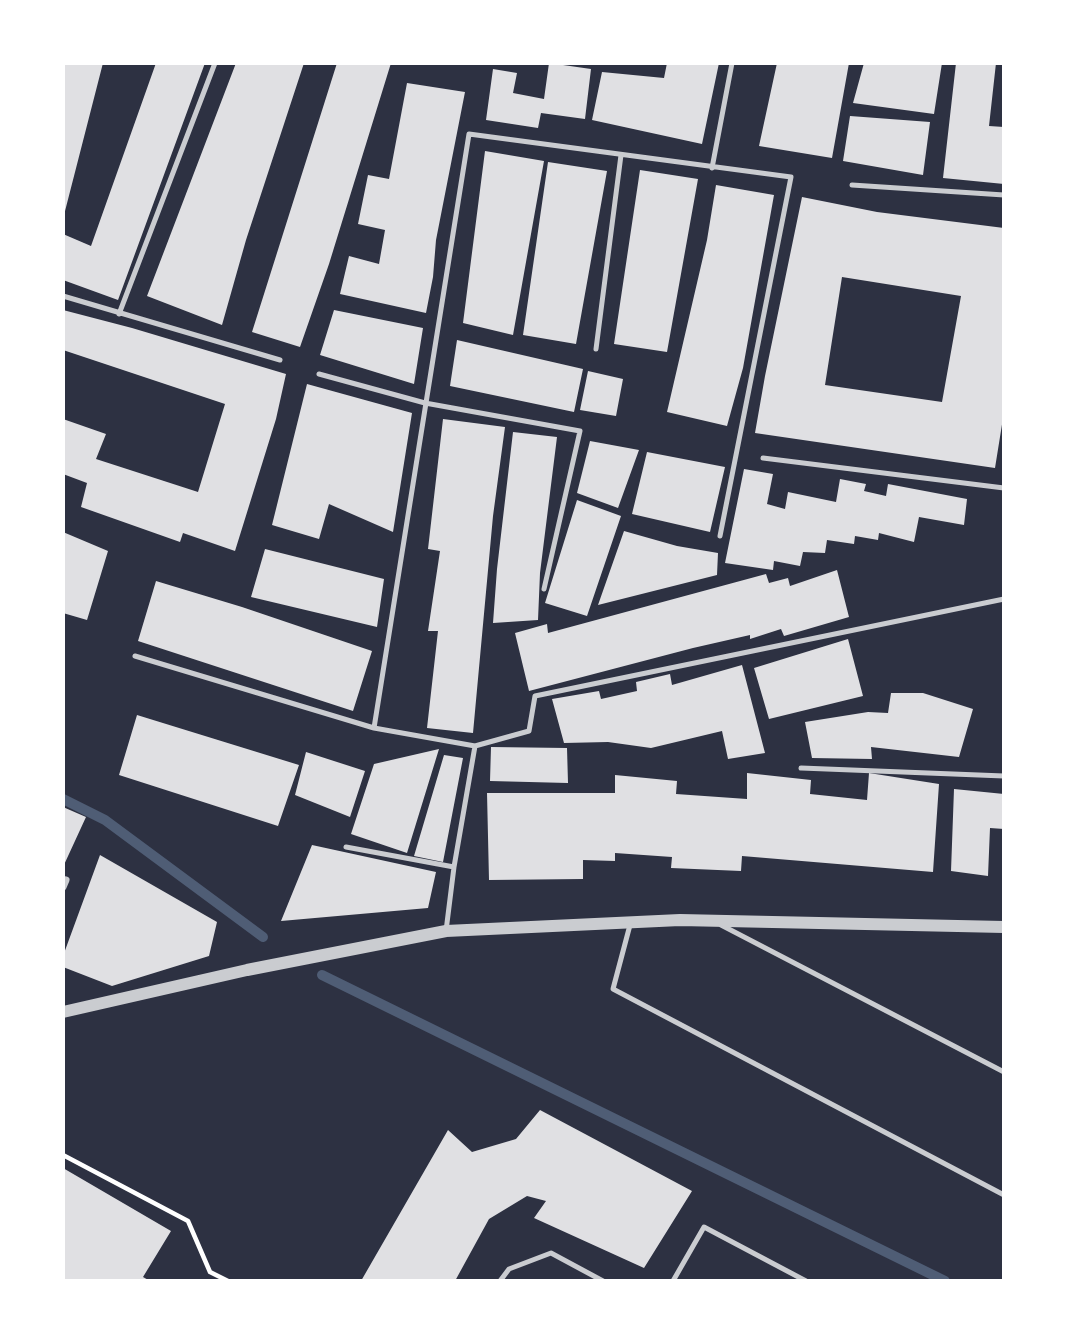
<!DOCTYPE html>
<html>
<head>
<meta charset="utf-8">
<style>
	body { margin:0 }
	#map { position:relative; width:1067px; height:1344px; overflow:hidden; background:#2d3142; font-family:Commissioner,sans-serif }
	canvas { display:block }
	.frame { position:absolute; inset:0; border:65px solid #fff; pointer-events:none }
</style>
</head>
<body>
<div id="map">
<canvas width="1067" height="1344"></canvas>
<div class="frame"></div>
</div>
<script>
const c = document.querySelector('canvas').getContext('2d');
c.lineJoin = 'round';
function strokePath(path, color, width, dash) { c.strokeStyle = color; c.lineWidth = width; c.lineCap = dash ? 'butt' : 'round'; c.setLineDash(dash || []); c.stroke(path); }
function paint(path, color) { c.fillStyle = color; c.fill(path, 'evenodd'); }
strokePath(new Path2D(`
	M 63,799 L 105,820 L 263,937
	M 322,975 L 945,1281`), '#4f5d75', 10);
paint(new Path2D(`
	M 63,63 L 103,63 L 64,215 L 63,215 Z
	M 156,63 L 205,63 L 118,300 L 63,280 L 63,234 L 91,246 Z
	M 236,63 L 304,63 L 246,240 L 222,325 L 147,296 Z
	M 337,63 L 391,63 L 329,264 L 300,347 L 252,332 Z
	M 549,63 L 591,69 L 585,119 L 541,113 L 538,128 L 486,120 L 493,69 L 517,73 L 513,93 L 544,99 Z
	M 667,63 L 719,63 L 702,144 L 592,120 L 602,72 L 664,78 Z
	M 777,63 L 849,63 L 832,158 L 759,146 Z
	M 864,63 L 942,63 L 934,114 L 853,103 Z
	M 956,63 L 996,63 L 989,126 L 1004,127 L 1004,184 L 943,178 Z
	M 407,83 L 465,92 L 436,240 L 433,277 L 426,313 L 340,294 L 349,256 L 379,264 L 385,230 L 358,224 L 368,175 L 389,179 Z
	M 850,116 L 930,122 L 923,175 L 843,161 Z
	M 485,151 L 544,161 L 513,335 L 463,323 Z
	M 548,162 L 607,171 L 576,344 L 523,335 Z
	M 640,170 L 698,179 L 667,352 L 614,344 Z
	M 716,185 L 774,195 L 743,368 L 727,426 L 667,412 L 707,240 Z
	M 802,197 L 877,212 L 1004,228 L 1004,412 L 995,468 L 755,433 L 765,376 ZM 842,277 L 961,296 L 942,402 L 825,385 Z
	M 63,310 L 132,328 L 286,374 L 276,419 L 235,551 L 183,533 L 180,542 L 81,507 L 87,483 L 63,474 L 63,419 L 106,434 L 96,459 L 198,492 L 225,404 L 63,350 Z
	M 334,310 L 423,328 L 414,384 L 320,355 Z
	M 457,340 L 583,369 L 574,412 L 450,386 Z
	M 588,371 L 623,379 L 616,416 L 580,410 Z
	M 307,384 L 412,413 L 393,532 L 329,504 L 319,539 L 272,525 Z
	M 443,419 L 505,427 L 493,516 L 473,733 L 427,728 L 438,631 L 428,631 L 440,551 L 428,549 Z
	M 513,432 L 557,437 L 540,573 L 538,620 L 493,623 L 497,569 Z
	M 590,441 L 639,450 L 618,508 L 577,493 Z
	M 647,452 L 725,467 L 710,532 L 632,514 Z
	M 744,469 L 773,474 L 767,504 L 785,509 L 788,492 L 836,502 L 840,479 L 866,484 L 864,491 L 886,496 L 888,484 L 967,499 L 964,525 L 919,517 L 914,542 L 879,533 L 878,540 L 855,536 L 854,544 L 827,540 L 825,553 L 803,552 L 800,566 L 774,561 L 773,570 L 725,563 Z
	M 577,500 L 621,516 L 587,616 L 545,603 Z
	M 624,531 L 677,546 L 718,553 L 717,575 L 598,605 Z
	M 63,532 L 108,551 L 87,620 L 63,613 Z
	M 265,549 L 384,579 L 377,627 L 251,597 Z
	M 837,570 L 849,617 L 784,636 L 781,629 L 750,639 L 750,635 L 693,648 L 529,691 L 515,633 L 547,624 L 548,633 L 766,574 L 769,583 L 788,578 L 790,586 Z
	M 156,581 L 242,607 L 372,651 L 353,711 L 138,641 Z
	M 848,639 L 863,696 L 769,719 L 754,668 Z
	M 742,665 L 765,753 L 728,759 L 722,731 L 651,748 L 608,742 L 564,743 L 552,699 L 599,691 L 601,699 L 637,691 L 636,682 L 670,674 L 672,685 Z
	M 891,693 L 923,693 L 973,709 L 959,757 L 871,747 L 872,759 L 812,758 L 805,722 L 868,712 L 888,713 Z
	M 137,715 L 299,765 L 278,826 L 119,775 Z
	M 491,747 L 567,748 L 568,783 L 490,781 Z
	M 439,749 L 407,853 L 351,834 L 374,764 Z
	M 306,752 L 365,771 L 350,817 L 295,795 Z
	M 444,755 L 463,758 L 443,862 L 414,856 Z
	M 747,773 L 811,780 L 810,794 L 867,800 L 869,773 L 939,784 L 933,872 L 742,856 L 741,871 L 671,868 L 672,857 L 615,853 L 615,861 L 583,860 L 583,879 L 489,880 L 487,793 L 615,793 L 615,775 L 677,781 L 676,794 L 747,799 Z
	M 954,789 L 1004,794 L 1004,829 L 990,828 L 988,876 L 951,871 Z
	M 63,807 L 86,817 L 63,867 Z
	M 312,845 L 436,872 L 428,908 L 281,921 Z
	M 100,855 L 217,922 L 209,956 L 112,986 L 63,967 L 63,956 Z
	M 540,1110 L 692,1191 L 644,1268 L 534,1218 L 546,1201 L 527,1196 L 489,1219 L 455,1281 L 361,1281 L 448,1130 L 472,1152 L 516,1139 Z
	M 63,1168 L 171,1231 L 143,1277 L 150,1281 L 63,1281 Z`), '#e0e0e3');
strokePath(new Path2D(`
	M 63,1155 L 188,1221 L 210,1272 L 228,1281`), '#fff', 4.5);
strokePath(new Path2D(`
	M 712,168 L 732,63
	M 852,185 L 1004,195
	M 63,296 L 280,360
	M 119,314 L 215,63
	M 596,349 L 621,155
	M 319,374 L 425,403 L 580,431 L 544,589
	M 763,458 L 1004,488
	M 135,656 L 374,728
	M 475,746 L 529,731 L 535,696 L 1004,599
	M 801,768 L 1004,776
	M 346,847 L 454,867
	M 630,925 L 613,989 L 1004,1195
	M 721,925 L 1004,1072
	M 446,931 L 454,867 L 475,746 L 374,728 L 469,134 L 791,177 L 720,536
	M 500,1281 L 509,1269 L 551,1253 L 603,1281
	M 673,1281 L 704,1227 L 806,1281`), '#caccd0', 5);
strokePath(new Path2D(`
	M 63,887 L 66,880`), '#caccd0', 7);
strokePath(new Path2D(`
	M 63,1012 L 247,970 L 446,931 L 680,920 L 1004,927`), '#caccd0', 12);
</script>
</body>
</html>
